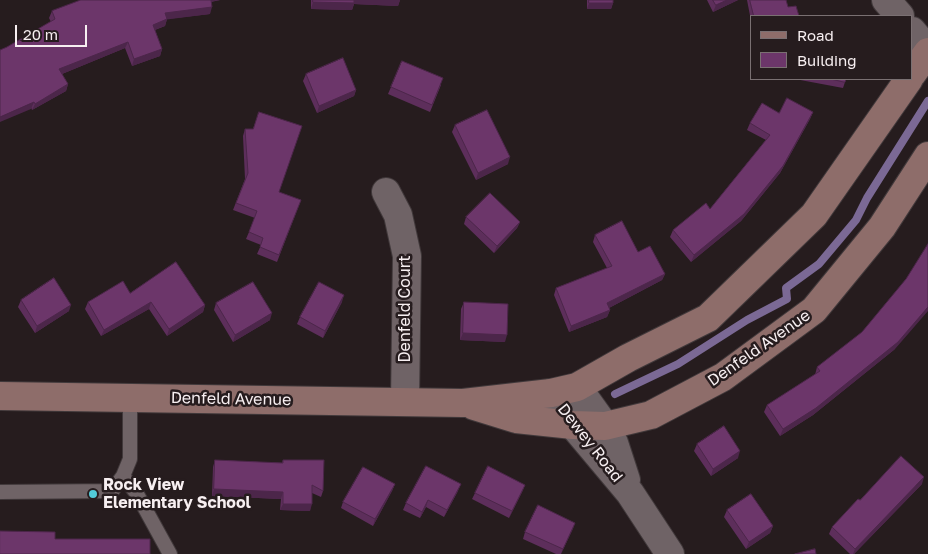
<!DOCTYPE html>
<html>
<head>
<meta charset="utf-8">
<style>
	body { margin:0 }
	#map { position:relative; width:928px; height:554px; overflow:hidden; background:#261c1e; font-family:"Golos Text",sans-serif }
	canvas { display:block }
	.legend { position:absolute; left:750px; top:15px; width:162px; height:65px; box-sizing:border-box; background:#261c1e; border:1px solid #7a7072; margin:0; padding:6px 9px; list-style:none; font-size:15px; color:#f7eff1 }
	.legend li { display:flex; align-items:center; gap:10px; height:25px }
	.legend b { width:25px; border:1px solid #7a7072 }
	.scale { position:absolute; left:15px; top:25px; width:72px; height:22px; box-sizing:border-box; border:2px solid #f7eff1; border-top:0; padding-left:6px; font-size:15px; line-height:18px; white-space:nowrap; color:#f7eff1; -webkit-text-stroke:4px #261c1e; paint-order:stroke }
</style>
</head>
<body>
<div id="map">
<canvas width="928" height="554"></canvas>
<ul class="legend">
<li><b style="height:6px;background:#8e6d6a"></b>Road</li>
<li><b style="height:14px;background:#6c366a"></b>Building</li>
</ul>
<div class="scale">20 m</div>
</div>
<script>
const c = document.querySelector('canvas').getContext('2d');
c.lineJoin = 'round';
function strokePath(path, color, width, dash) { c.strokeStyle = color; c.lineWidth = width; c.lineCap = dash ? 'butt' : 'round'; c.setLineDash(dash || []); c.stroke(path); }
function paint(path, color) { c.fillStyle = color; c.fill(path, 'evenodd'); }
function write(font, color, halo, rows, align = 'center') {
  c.font = font + ' "Golos Text",sans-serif'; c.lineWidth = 5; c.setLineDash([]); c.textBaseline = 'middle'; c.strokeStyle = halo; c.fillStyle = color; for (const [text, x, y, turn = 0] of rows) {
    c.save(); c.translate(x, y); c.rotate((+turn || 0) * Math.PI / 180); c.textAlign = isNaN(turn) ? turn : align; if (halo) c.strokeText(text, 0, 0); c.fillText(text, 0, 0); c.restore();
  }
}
strokePath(new Path2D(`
	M 615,394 L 678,364 L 747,320 L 787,299 L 786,288 L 819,264 L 856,220 L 867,198 L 928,101`), '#7b6995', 8);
const lane = new Path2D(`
	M 123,476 L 137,494 L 170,554
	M 0,492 L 112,491 L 123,476 L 130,459 L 130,397`);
const street = new Path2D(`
	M 886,0 L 900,16
	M 912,31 L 928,50
	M 386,192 L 398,215 L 407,256 L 405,401
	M 577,387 L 605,426 L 614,443 L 626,480
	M 551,393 L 573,425 L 630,493 L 670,554`);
const secondary = new Path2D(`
	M 912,74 L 928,52
	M 0,396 L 463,403 L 551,393 L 577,387 L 628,358 L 708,318 L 814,215 L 909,79
	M 474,406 L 516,419 L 573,425 L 605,426 L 651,415 L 723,377 L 814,310 L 882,227 L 928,156`);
strokePath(lane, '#41393b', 16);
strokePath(street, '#41393b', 30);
strokePath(secondary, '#41393b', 30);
strokePath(lane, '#6f6366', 14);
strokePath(street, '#6f6366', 28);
strokePath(secondary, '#8e6d6a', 28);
paint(new Path2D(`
	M 81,0 L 220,0 L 211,2 L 210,14 L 167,19 L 165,26 L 155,30 L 162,49 L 160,56 L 132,66 L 125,48 L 62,74 L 68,84 L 66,91 L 32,110 L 7,47 L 51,22 L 49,18 L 52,11 Z
	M 311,0 L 400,0 L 398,6 L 354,4 L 352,10 L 311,9 Z
	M 587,0 L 613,0 L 613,3 L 611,9 L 587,9 Z
	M 707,0 L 738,0 L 713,12 Z
	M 747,0 L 786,0 L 788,7 L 799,16 L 752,16 L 752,26 Z
	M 306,74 L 356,90 L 354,96 L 317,113 L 303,81 Z
	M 795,79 L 846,79 L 843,88 Z
	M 441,85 L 430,112 L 388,94 L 391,87 Z
	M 813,112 L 810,119 L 780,173 L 741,221 L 691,262 L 670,237 L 673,230 L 710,209 L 766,140 L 747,130 L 750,123 L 779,113 Z
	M 455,125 L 508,164 L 476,180 L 452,132 Z
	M 245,129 L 279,192 L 301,200 L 277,262 L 257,254 L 261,245 L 246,239 L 255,218 L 233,210 L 245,179 L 243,136 Z
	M 466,217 L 520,222 L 517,228 L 494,253 L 464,224 Z
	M 595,235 L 638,252 L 665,274 L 662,280 L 609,308 L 610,310 L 607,317 L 569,332 L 554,295 L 556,288 L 607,268 L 593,242 Z
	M 130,293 L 205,305 L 203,312 L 167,336 L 149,309 L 101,336 L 85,309 L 88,302 Z
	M 21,300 L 69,311 L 35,333 L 18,307 Z
	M 342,302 L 323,338 L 297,324 L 300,317 Z
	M 464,302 L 505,342 L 460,340 L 461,309 Z
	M 216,303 L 270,320 L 233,342 L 214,310 Z
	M 895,349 L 813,415 L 780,436 L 764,412 L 767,405 L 815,375 L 817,367 Z
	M 697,444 L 738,458 L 711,476 L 694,451 Z
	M 215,460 L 282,463 L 283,460 L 323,491 L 321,497 L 312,493 L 310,511 L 280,510 L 281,499 L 212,496 L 213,467 Z
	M 395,484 L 392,491 L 373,526 L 341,508 L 343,502 Z
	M 922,484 L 854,554 L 850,554 L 829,534 L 832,527 L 860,500 Z
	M 525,485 L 522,492 L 509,518 L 472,499 L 475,493 Z
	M 458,491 L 444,517 L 426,507 L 420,518 L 403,510 L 406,503 Z
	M 727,510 L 773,526 L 770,533 L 746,549 L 724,517 Z
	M 575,523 L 561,554 L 556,554 L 523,539 L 525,532 Z`), '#5d2e5b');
paint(new Path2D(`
	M 209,0 L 220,0 L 208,2 Z
	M 353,0 L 400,0 L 398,6 L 354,4 L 352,10 L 311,9 L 313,2 Z
	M 727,0 L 738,0 L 713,12 L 716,5 Z
	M 589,3 L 613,3 L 611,9 L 587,9 Z
	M 212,7 L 210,14 L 163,20 L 165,13 Z
	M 167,19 L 165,26 L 151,31 L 153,25 Z
	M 128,42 L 125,48 L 57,76 L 59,69 Z
	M 162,49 L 160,56 L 132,66 L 134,59 Z
	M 68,84 L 66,91 L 32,110 L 35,104 Z
	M 356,90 L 354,96 L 317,113 L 319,106 Z
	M 34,102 L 31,109 L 0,122 L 0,117 Z
	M 813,112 L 810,119 L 780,173 L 741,221 L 691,262 L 694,255 Z
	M 510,157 L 508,164 L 476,180 L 478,173 Z
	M 520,222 L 517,228 L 494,253 L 497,246 Z
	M 665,274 L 662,280 L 605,310 L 607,303 Z
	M 344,295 L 342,302 L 323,338 L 325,331 Z
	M 151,302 L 149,309 L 101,336 L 104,330 Z
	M 71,305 L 69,311 L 35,333 L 37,326 Z
	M 205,305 L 203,312 L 167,336 L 169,329 Z
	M 928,307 L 928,311 L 895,349 L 813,415 L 780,436 L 783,429 Z
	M 610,310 L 607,317 L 569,332 L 571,326 Z
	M 272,313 L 270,320 L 233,342 L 235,335 Z
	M 463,333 L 507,335 L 505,342 L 460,340 Z
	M 740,451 L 738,458 L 711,476 L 713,469 Z
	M 924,477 L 922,484 L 854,554 L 853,554 L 855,549 Z
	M 395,484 L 392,491 L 373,526 L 375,519 Z
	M 461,484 L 458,491 L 444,517 L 447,510 Z
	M 525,485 L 522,492 L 509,518 L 512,511 Z
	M 214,489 L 283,492 L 281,499 L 212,496 Z
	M 428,500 L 426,507 L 420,518 L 422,512 Z
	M 283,504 L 312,504 L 310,511 L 280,510 Z
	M 575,523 L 573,529 L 561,554 L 563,549 Z
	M 773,526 L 770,533 L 746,549 L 749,542 Z`), '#4c264a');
const building = new Path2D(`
	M 81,0 L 211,0 L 212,7 L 165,13 L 167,19 L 153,25 L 162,49 L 134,59 L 128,42 L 59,69 L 68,84 L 35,104 L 34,102 L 0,117 L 0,50 L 7,47 L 55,19 L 52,11 Z
	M 313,0 L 354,0 L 354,3 L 313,2 Z
	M 589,0 L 613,0 L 613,3 L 589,3 Z
	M 713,0 L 727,0 L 716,5 Z
	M 750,0 L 786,0 L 788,7 L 796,6 L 799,16 L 754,16 Z
	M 343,58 L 356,90 L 319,106 L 306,74 Z
	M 402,61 L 443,78 L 432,105 L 391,87 Z
	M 831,79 L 846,79 L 845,82 Z
	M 787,98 L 813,112 L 783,166 L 744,214 L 694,255 L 673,230 L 706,203 L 710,209 L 770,135 L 750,123 L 762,103 L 779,113 Z
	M 487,110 L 510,157 L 478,173 L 455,125 Z
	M 259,112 L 302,126 L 279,192 L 301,200 L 279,255 L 260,247 L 263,238 L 249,232 L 257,211 L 236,203 L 248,173 L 245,129 L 253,129 Z
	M 490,193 L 520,222 L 497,246 L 466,217 Z
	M 622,221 L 638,252 L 650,246 L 665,274 L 607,303 L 610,310 L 571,326 L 556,288 L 612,266 L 595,235 Z
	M 928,244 L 928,307 L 898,342 L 816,408 L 783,429 L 767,405 L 820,371 L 817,367 L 862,332 L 906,279 Z
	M 176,262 L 205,305 L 169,329 L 151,302 L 104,330 L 88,302 L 123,281 L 130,293 Z
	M 54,278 L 71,305 L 37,326 L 21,300 Z
	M 253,282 L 272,313 L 235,335 L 216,303 Z
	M 319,282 L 344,295 L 325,331 L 300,317 Z
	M 464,302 L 508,304 L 507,335 L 463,333 Z
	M 724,426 L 740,451 L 713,469 L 697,444 Z
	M 901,456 L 924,477 L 855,549 L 832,527 L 858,499 L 860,500 Z
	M 215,460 L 283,463 L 283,460 L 324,460 L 323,491 L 312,485 L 312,504 L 283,504 L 283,492 L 214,489 Z
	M 426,466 L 461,484 L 447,510 L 428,500 L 422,512 L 406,503 Z
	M 488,466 L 525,485 L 512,511 L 475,493 Z
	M 363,467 L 395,484 L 375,519 L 343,502 Z
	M 751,494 L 773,526 L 749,542 L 727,510 Z
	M 538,505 L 575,523 L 563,549 L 525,532 Z
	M 0,531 L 55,532 L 55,539 L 150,539 L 150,554 L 0,554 Z
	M 815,549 L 816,554 L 795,554 Z`);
paint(building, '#6c366a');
strokePath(building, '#4c264a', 1);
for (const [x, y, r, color] of [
	[93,494,5,"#52cbd9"]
]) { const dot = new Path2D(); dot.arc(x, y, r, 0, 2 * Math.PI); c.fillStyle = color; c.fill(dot); strokePath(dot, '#261c1e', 2); }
write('16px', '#f7eff1', '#261c1e', [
	["Denfeld Court",405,309,-90],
	["Denfeld Avenue",759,348,-35],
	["Denfeld Avenue",231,399,1],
	["Dewey Road",590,443,52]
]);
write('bold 16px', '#f7eff1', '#261c1e', [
	["Rock View",103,485],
	["Elementary School",103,503]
], 'left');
</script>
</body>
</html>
